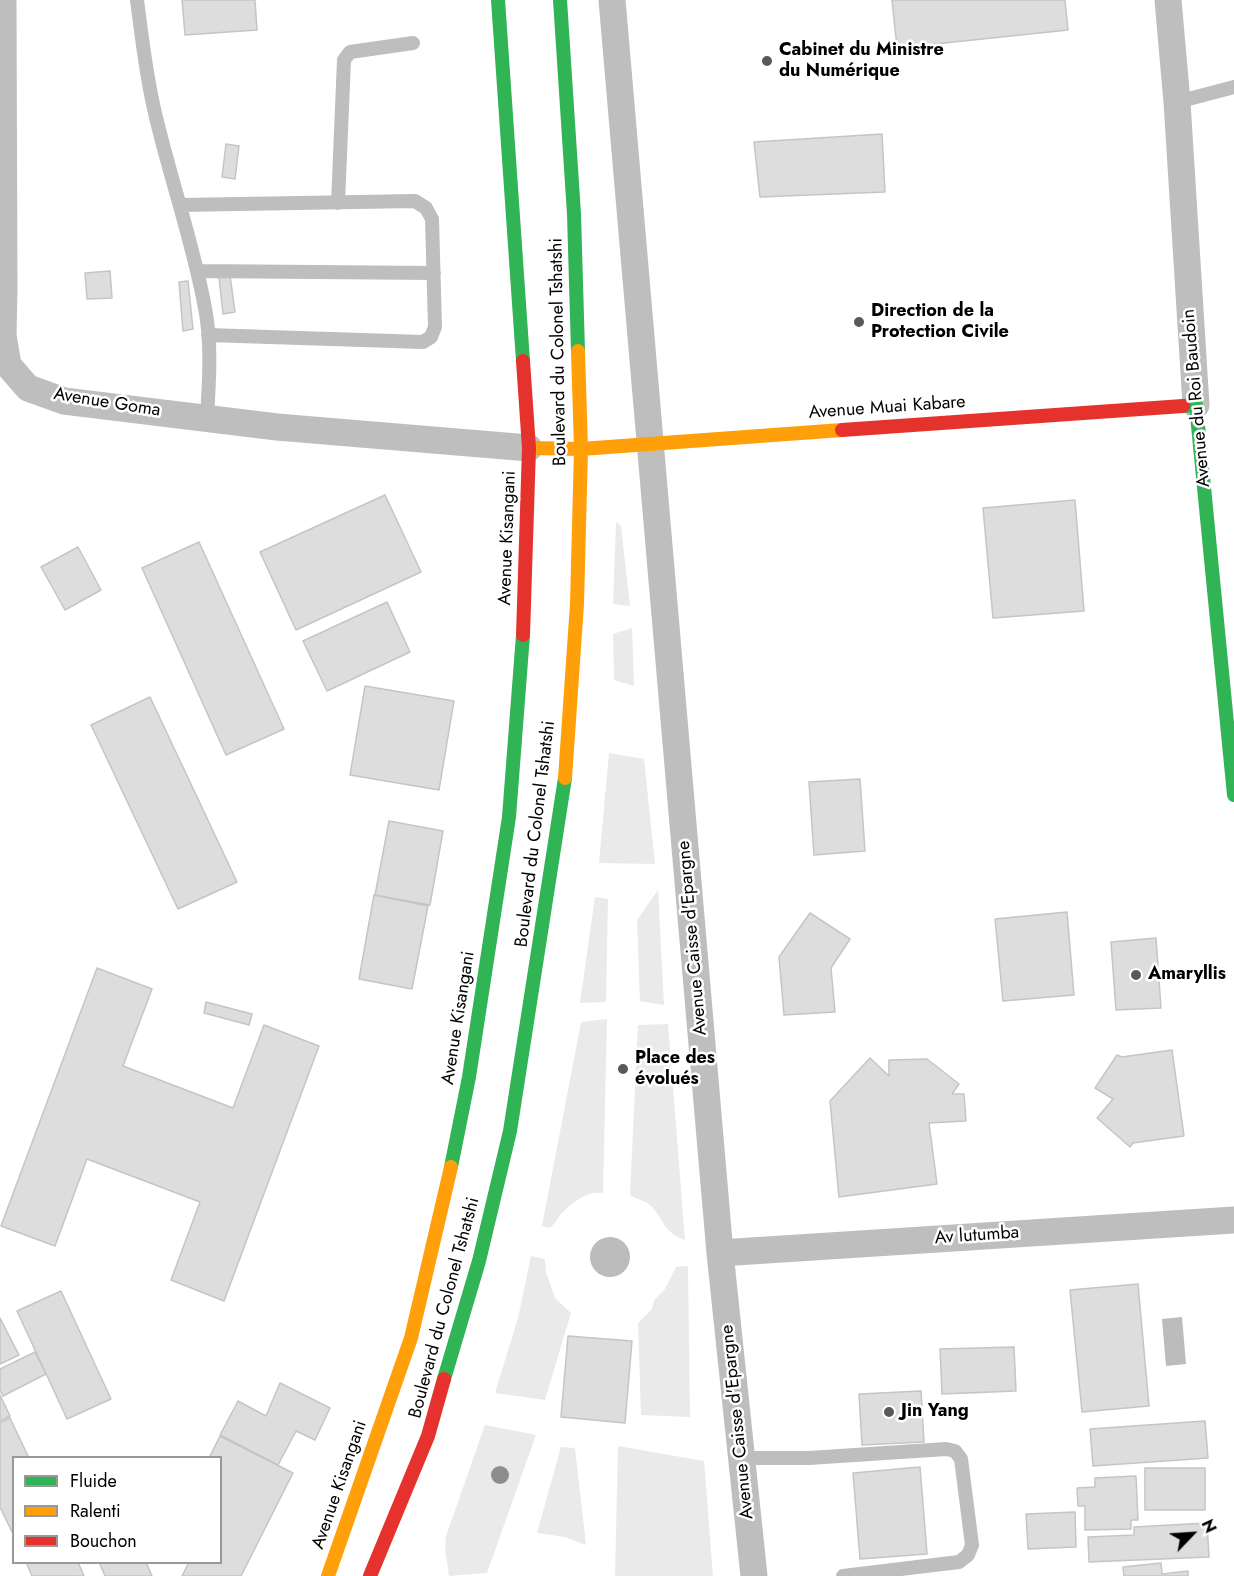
<!DOCTYPE html>
<html>
<head>
<meta charset="utf-8">
<style>
	body { margin:0 }
	#map { position:relative; width:1234px; height:1576px; overflow:hidden; background:#fff; font-family:Jost,sans-serif }
	canvas { display:block }
	.legend { position:absolute; left:12px; top:1456px; width:210px; height:108px; box-sizing:border-box; background:#fff; border:2px solid #999; margin:0; padding:8px 10px; list-style:none; font-size:18px; color:#000 }
	.legend li { display:flex; align-items:center; gap:12px; height:30px }
	.legend b { width:30px; border:2px solid #999 }
	.north { position:absolute; left:1162px; top:1504px; width:60px; height:60px; -webkit-text-stroke:4px #fff; paint-order:stroke; rotate:65deg; font-size:16px; font-weight:700; line-height:24px; text-align:center; color:#000 }
	.north::after { content:''; display:block; margin:auto; width:21px; height:27px; background:#000; clip-path:polygon(50% 0,100% 100%,50% 72%,0 100%) }
</style>
</head>
<body>
<div id="map">
<canvas width="1234" height="1576"></canvas>
<ul class="legend">
<li><b style="height:8px;background:#30b455"></b>Fluide</li>
<li><b style="height:8px;background:#ff9f0a"></b>Ralenti</li>
<li><b style="height:8px;background:#e5322d"></b>Bouchon</li>
</ul>
<div class="north">N</div>
</div>
<script>
const c = document.querySelector('canvas').getContext('2d');
c.lineJoin = 'round';
function paint(path, color) { c.fillStyle = color; c.fill(path, 'evenodd'); }
function strokePath(path, color, width, dash) { c.strokeStyle = color; c.lineWidth = width; c.lineCap = dash ? 'butt' : 'round'; c.setLineDash(dash || []); c.stroke(path); }
function write(font, color, halo, rows, align = 'center') {
  c.font = font + ' Jost,sans-serif'; c.lineWidth = 5; c.setLineDash([]); c.textBaseline = 'middle'; c.strokeStyle = halo; c.fillStyle = color; for (const [text, x, y, turn = 0] of rows) {
    c.save(); c.translate(x, y); c.rotate((+turn || 0) * Math.PI / 180); c.textAlign = isNaN(turn) ? turn : align; if (halo) c.strokeText(text, 0, 0); c.fillText(text, 0, 0); c.restore();
  }
}
paint(new Path2D(`
	M 616,522 L 621,526 L 630,606 L 613,604 Z
	M 632,628 L 634,686 L 614,680 L 613,634 Z
	M 609,753 L 644,759 L 655,864 L 599,863 Z
	M 658,890 L 664,1005 L 640,1001 L 637,920 Z
	M 595,897 L 608,899 L 606,1002 L 580,1003 Z
	M 607,1019 L 603,1193 C 588,1191 576,1200 565,1210 C 559,1215 556,1223 550,1228 L 542,1226 L 581,1022 Z
	M 668,1024 L 685,1240 C 663,1232 665,1221 651,1206 C 645,1200 637,1200 630,1195 L 638,1025 Z
	M 531,1256 L 545,1259 L 546,1272 L 555,1298 L 571,1313 L 545,1400 L 495,1393 L 518,1318 Z
	M 688,1266 L 690,1417 L 641,1415 L 638,1323 L 652,1309 L 654,1300 L 665,1289 L 676,1267 Z
	M 485,1425 L 536,1435 L 487,1573 L 449,1576 L 445,1548 L 446,1536 Z
	M 618,1446 L 704,1461 L 713,1576 L 615,1576 Z
	M 561,1447 L 575,1448 L 586,1545 L 565,1537 L 537,1533 Z`), '#eaeaea');
paint(new Path2D(`
	M590 1257a20 20 0 1 1 40 0a20 20 0 1 1-40 0Z
	M 1182,1317 L 1186,1364 L 1166,1366 L 1162,1319 Z`), '#bcbcbc');
const building = new Path2D(`
	M 182,0 L 255,0 L 257,30 L 185,35 Z
	M 892,0 L 1065,0 L 1068,30 L 897,48 Z
	M 882,134 L 885,192 L 760,197 L 754,142 Z
	M 226,144 L 239,146 L 235,179 L 222,177 Z
	M 110,271 L 112,298 L 87,299 L 85,273 Z
	M 230,275 L 235,312 L 223,314 L 219,277 Z
	M 188,281 L 193,329 L 183,331 L 179,282 Z
	M 385,495 L 421,572 L 296,630 L 260,552 Z
	M 1075,500 L 1084,611 L 993,618 L 983,508 Z
	M 199,542 L 284,729 L 226,755 L 142,568 Z
	M 78,547 L 101,590 L 65,610 L 41,567 Z
	M 387,602 L 410,652 L 327,691 L 303,641 Z
	M 365,686 L 454,701 L 439,790 L 350,775 Z
	M 150,697 L 237,882 L 178,909 L 91,725 Z
	M 860,779 L 865,851 L 814,855 L 809,782 Z
	M 389,821 L 443,831 L 430,905 L 375,895 Z
	M 374,895 L 428,906 L 412,989 L 359,979 Z
	M 1067,912 L 1074,995 L 1003,1001 L 995,919 Z
	M 810,913 L 850,939 L 831,968 L 835,1012 L 784,1015 L 779,957 Z
	M 1156,938 L 1161,1008 L 1116,1010 L 1111,942 Z
	M 97,968 L 152,989 L 123,1066 L 233,1108 L 264,1025 L 319,1046 L 224,1301 L 171,1280 L 200,1202 L 87,1159 L 55,1246 L 1,1226 Z
	M 206,1002 L 252,1014 L 249,1025 L 204,1013 Z
	M 1172,1050 L 1184,1136 L 1133,1143 L 1130,1147 L 1097,1118 L 1113,1099 L 1095,1088 L 1117,1055 L 1122,1057 Z
	M 870,1058 L 889,1076 L 889,1060 L 927,1059 L 959,1084 L 952,1094 L 964,1094 L 966,1121 L 929,1123 L 937,1184 L 839,1197 L 830,1101 Z
	M 1138,1284 L 1149,1406 L 1082,1412 L 1070,1290 Z
	M 61,1291 L 111,1399 L 67,1419 L 17,1311 Z
	M 0,1318 L 19,1355 L 0,1364 Z
	M 568,1336 L 632,1341 L 625,1423 L 561,1417 Z
	M 1014,1347 L 1016,1391 L 942,1394 L 940,1349 Z
	M 35,1352 L 46,1374 L 3,1396 L 0,1390 L 0,1369 Z
	M 280,1383 L 330,1408 L 315,1440 L 296,1431 L 278,1465 L 220,1435 L 238,1401 L 266,1416 Z
	M 921,1391 L 924,1442 L 862,1445 L 859,1394 Z
	M 0,1395 L 10,1416 L 0,1421 Z
	M 10,1418 L 29,1458 L 14,1458 L 14,1536 L 0,1507 L 0,1423 Z
	M 1205,1421 L 1208,1458 L 1093,1466 L 1090,1429 Z
	M 220,1436 L 293,1473 L 241,1576 L 182,1576 L 189,1562 L 220,1562 L 220,1458 L 209,1458 Z
	M 920,1467 L 927,1554 L 860,1559 L 853,1473 Z
	M 1145,1468 L 1205,1468 L 1205,1510 L 1145,1510 Z
	M 1136,1476 L 1138,1520 L 1131,1520 L 1131,1529 L 1085,1530 L 1085,1506 L 1078,1506 L 1077,1488 L 1095,1487 L 1095,1478 Z
	M 1075,1512 L 1076,1547 L 1028,1549 L 1026,1514 Z
	M 1207,1523 L 1209,1557 L 1089,1562 L 1088,1537 L 1134,1535 L 1134,1527 Z
	M 26,1562 L 78,1562 L 84,1576 L 32,1576 Z
	M 99,1562 L 146,1562 L 152,1576 L 105,1576 Z
	M 1161,1563 L 1162,1574 L 1188,1571 L 1188,1576 L 1124,1576 L 1123,1567 Z`);
paint(building, '#ddd');
strokePath(building, '#c5c5c5', 1.5);
strokePath(new Path2D(`
	M 137,0 C 142,38 146,76 155,113 C 170,178 193,242 205,308 C 212,344 209,381 207,418
	M 1177,102 L 1234,87
	M 338,203 L 344,60 L 350,52 L 413,43
	M 180,205 L 415,201 L 426,208 L 432,219 L 435,327 L 431,337 L 423,342 L 208,335
	M 197,271 L 434,273
	M 742,1458 L 809,1458 L 946,1449 L 955,1451 L 961,1459 L 972,1545 L 968,1555 L 959,1562 L 843,1576`), '#bebebe', 14);
strokePath(new Path2D(`
	M 3,0 L 4,290 L 3,335 L 8,365 L 28,388 L 64,401 L 277,427 L 529,448
	M 612,0 L 720,1253 L 754,1576
	M 1168,0 L 1177,102 L 1196,405
	M 720,1253 L 1234,1220`), '#bebebe', 27);
strokePath(new Path2D(`
	M 498,0 L 523,361
	M 560,0 L 574,214 L 578,351
	M 1183,406 L 1196,405 L 1234,795
	M 451,1167 L 469,1077 L 509,817 L 523,635
	M 444,1379 L 479,1261 L 510,1131 L 565,778`), '#30b455', 14);
strokePath(new Path2D(`
	M 529,448 L 581,449 L 842,430
	M 565,778 L 577,604 L 581,449 L 578,351
	M 328,1576 L 411,1338 L 451,1167`), '#ff9f0a', 14);
strokePath(new Path2D(`
	M 523,361 L 529,448 L 523,635
	M 842,430 L 1183,406
	M 370,1576 L 428,1436 L 444,1379`), '#e5322d', 14);
c.fillStyle = '#8d8d8d';
for (const [x, y] of [
	[500,1475]
]) { c.beginPath(); c.arc(x, y, 9, 0, 2 * Math.PI); c.fill(); }
for (const [x, y, r, color] of [
	[767,61,6,"#595959"],
	[859,322,6,"#595959"],
	[1136,975,6,"#595959"],
	[623,1069,6,"#595959"],
	[889,1412,6,"#595959"]
]) { const dot = new Path2D(); dot.arc(x, y, r, 0, 2 * Math.PI); c.fillStyle = color; c.fill(dot); strokePath(dot, '#fff', 2); }
write('bold 18px', '#000', '#fff', [
	["Cabinet du Ministre",779,51],
	["du Numérique",779,72],
	["Direction de la",871,312],
	["Protection Civile",871,333],
	["Amaryllis",1148,975],
	["Place des",635,1059],
	["évolués",635,1080],
	["Jin Yang",901,1412]
], 'left');
write('18px', '#000', '#fff', [
	["Boulevard du Colonel Tshatshi",559,352,-91],
	["Avenue du Roi Baudoin",1197,398,-95],
	["Avenue Goma",107,403,9],
	["Avenue Muai Kabare",887,408,-4],
	["Avenue Kisangani",508,538,-88],
	["Boulevard du Colonel Tshatshi",536,834,-83],
	["Avenue Caisse d'Epargne",693,938,-95],
	["Avenue Kisangani",459,1018,-81],
	["Av lutumba",977,1236,-4],
	["Boulevard du Colonel Tshatshi",445,1308,-75],
	["Avenue Caisse d'Epargne",738,1422,-96],
	["Avenue Kisangani",340,1485,-71]
]);
</script>
</body>
</html>
